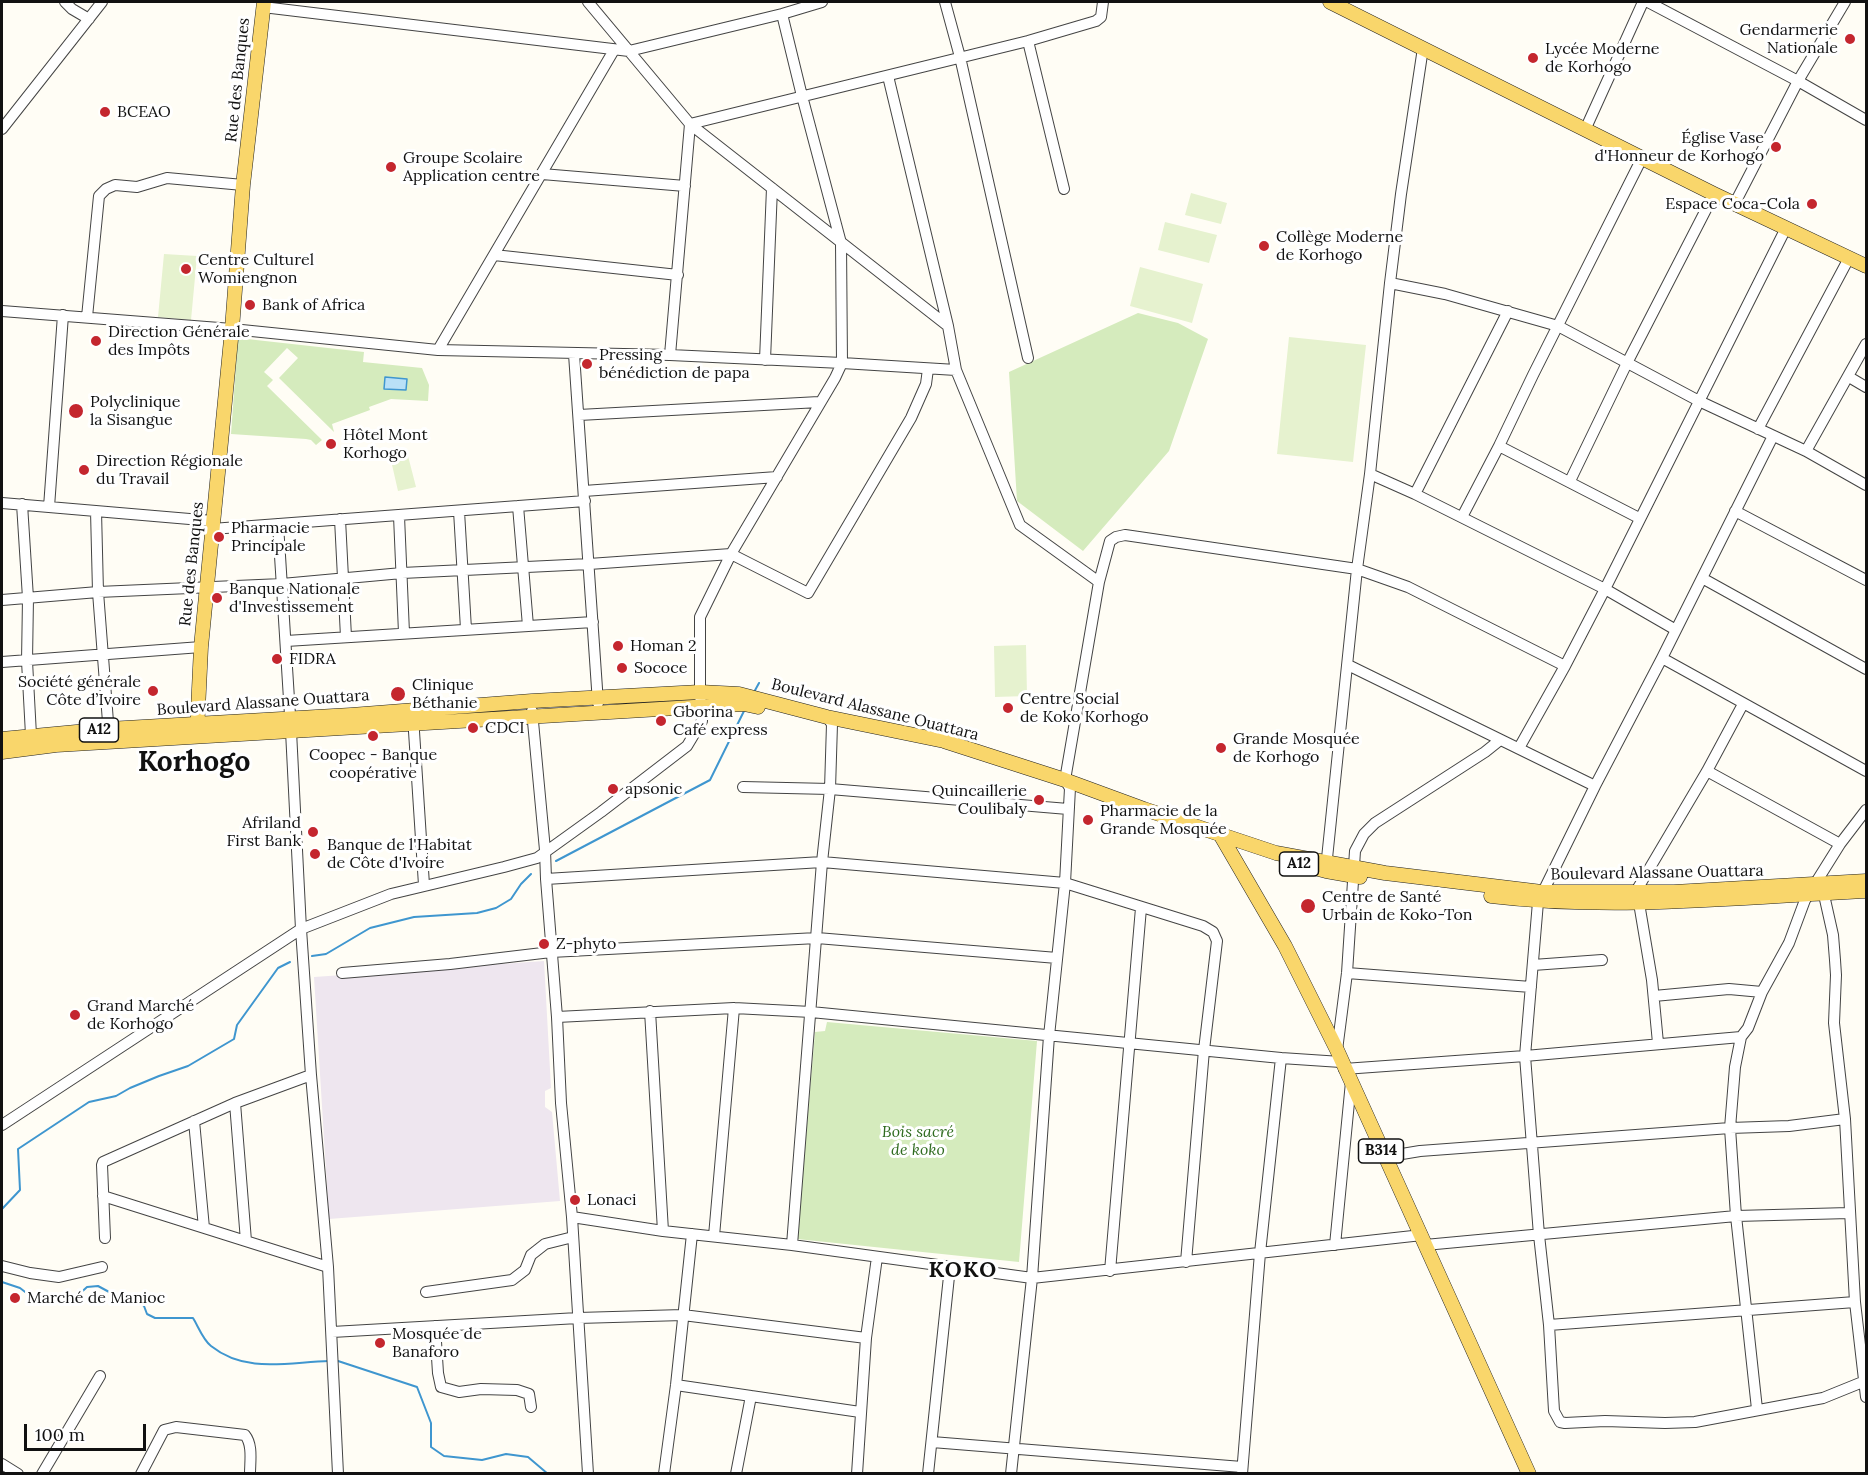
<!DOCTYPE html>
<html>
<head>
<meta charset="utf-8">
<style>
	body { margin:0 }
	#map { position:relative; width:1868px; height:1475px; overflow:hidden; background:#fffdf5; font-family:Lora,serif }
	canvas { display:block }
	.frame { position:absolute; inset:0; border:3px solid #111; pointer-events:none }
	.scale { position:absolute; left:24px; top:1424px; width:122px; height:27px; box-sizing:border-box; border:3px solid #111; border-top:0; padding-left:8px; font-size:18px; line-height:21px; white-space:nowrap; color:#111; -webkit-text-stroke:4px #fff; paint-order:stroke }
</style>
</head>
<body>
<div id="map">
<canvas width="1868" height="1475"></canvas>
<div class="frame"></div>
<div class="scale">100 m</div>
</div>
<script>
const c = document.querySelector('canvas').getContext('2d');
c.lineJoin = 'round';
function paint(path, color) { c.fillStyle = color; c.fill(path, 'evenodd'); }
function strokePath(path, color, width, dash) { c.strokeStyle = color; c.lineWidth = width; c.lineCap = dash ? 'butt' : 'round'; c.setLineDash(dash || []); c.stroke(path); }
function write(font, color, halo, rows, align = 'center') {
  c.font = font + ' Lora,serif'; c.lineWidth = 6; c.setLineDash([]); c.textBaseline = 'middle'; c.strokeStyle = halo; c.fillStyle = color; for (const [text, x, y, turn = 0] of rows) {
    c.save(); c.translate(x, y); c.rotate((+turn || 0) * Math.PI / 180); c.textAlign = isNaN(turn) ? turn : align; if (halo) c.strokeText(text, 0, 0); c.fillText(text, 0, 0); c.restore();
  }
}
paint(new Path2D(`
	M 544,961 L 551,1088 L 545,1091 L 545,1107 L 552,1112 L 560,1201 L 329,1219 L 314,977 Z`), '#eee6ef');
paint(new Path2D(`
	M 1138,313 L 1178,323 L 1208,339 L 1169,451 L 1083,551 L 1017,501 L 1009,372 Z
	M 238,338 L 364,352 L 363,362 L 422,368 L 429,385 L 428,401 L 391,399 L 369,407 L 370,410 L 332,424 L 334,432 L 279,378 L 298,358 L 287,348 L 264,372 L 273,380 L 267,386 L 322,440 L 316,445 L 311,440 L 306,439 L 231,434 Z
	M 827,1022 L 1037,1041 L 1019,1262 L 797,1239 L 815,1032 L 825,1031 Z`), '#d5ebbd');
paint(new Path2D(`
	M 1191,193 L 1227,203 L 1221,224 L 1185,215 Z
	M 1165,222 L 1217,235 L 1209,263 L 1158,250 Z
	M 164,254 L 197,256 L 191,320 L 158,317 Z
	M 1140,267 L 1203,284 L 1192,323 L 1130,306 Z
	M 1289,337 L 1366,345 L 1353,462 L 1277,454 Z
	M 407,452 L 416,487 L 398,491 L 390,456 Z
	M 1026,645 L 1027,696 L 995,697 L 994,646 Z`), '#e6f2cf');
const water = new Path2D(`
	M 385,377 L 407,379 L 406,390 L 384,389 Z`);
paint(water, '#b9e0f7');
strokePath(water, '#3f96cf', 1.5);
strokePath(new Path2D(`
	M 753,694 L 759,683
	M 556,861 L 710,780 L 745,709
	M 312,956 L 326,954 L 370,928 L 414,917 L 477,913 L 496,908 L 511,899 L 521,884 L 531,874
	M 2,1209 L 20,1190 L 18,1149 L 89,1102 L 116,1096 L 130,1088 L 159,1076 L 188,1066 L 234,1039 L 237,1025 L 278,968 L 290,962
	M 2,1282 L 20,1288 L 33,1298 L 48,1302 L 74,1299 L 87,1287 L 98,1286 L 124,1300 L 137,1301 L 144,1306 L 147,1314 L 155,1318 L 193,1318 C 198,1326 203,1340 211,1346 C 246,1374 288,1362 329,1361
	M 335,1360 L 417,1387 L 431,1423 L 431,1447 L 444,1456 L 482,1460 L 506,1454 L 528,1457 L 548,1474`), '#3f96cf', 2);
const minor = new Path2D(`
	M 65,2 L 72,9 L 89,19
	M 588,2 L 690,124 L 948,326
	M 945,2 L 960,57 L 1028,358
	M 1648,2 L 1798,81 L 1866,120
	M 263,7 L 629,51 L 782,14 L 822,2
	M 1028,41 L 1064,189
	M 888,76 L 948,326 L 956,370 L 1020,525 L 1099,582
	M 2,129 L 102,2
	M 1585,130 L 1643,2
	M 542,174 L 685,186
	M 1735,203 L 1798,81 L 1845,2
	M 494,255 L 678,275
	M 1390,283 L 1445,294 L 1558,326 L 1699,401 L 1806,451 L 1866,485
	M 2,311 L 232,329 L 438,350 L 670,355 L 842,363 L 956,370
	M 87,317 L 99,196 L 106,189 L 115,185 L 137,187 L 167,178 L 243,185
	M 438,350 L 614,50
	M 574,354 L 598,703
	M 670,355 L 690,124 L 1028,41 L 1096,21 L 1101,17 L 1103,2
	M 765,360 L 772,188
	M 1849,377 L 1866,387
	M 579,415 L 819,402
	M 1758,429 L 1849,258
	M 1773,436 L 1662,658 L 1595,786 L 1538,902 L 1525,1056 L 1539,1235 L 1549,1325 L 1554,1411 L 1560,1422 L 1565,1423 L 1605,1421 L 1665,1423 L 1695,1422 L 1823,1398 L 1865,1381
	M 1499,446 L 1639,518
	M 1806,451 L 1866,344
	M 1370,474 L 1415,494 L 1605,589 L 1676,630
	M 1570,481 L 1627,363 L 1714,194
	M 584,491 L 777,477
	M 1415,494 L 1508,311
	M 2,503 L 213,521
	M 22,504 L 28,598 L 27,661 L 31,735
	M 518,506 L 528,626
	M 49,507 L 63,315
	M 96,511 L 98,592 L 109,735
	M 459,511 L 466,629
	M 1735,511 L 1866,580
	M 399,516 L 404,633
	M 1462,517 L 1499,446 L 1533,375 L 1642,158
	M 340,519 L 346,637
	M 278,524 L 291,731 L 301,929 L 311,1075 L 328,1267 L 338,1474
	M 212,529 L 585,501
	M 1702,578 L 1866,669
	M 2,600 L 98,592 L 282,584 L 402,573 L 589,564 L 731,554 L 808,593 L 911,418 L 926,384 L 928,369
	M 286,641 L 593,622
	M 1662,658 L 1866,771
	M 2,662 L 201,647
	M 1348,665 L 1595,786
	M 532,711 L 545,850 L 546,879 L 557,1017 L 561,1103 L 572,1217 L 588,1474
	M 413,716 L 424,885
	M 1519,748 L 1565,666 L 1605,589 L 1786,228
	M 1707,771 L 1840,844
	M 743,787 L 830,789 L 1068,809
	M 1326,868 L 1357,569 L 1370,474 L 1390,283 L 1401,194 L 1423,48
	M 546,879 L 822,862 L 1065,883 L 1203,926 L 1213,932 L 1217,941 L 1204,1050 L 1186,1262
	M 1822,886 L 1833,935 L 1835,960 L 1836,975 L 1834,1023 L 1845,1119 L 1855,1302 L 1866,1397
	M 1533,965 L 1602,960
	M 342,973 L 450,964 L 551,952 L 817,938 L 1057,958
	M 1347,973 L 1531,987
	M 1654,996 L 1729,989 L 1762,992
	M 650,1011 L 663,1231
	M 557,1017 L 734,1008 L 811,1012 L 1281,1058 L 1341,1062
	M 1658,1043 L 1652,980 L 1639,903 L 1635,893 L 1707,771 L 1743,704
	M 1337,1050 L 1347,973 L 1355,851 L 1364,834 L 1375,823 L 1485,752 L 1500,740
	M 1344,1069 L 1525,1056 L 1741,1037
	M 235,1103 L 246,1241
	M 194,1121 L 204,1228
	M 2,1125 L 301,929 L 391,894 L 504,867 L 537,858 L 601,812 L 687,746 L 702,721 L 700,692 L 700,617 L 731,554 L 835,378 L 842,363 L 841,243 L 802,96 L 782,14
	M 1384,1157 L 1420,1151 L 1730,1128 L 1789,1126 L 1845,1119
	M 103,1196 L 328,1267
	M 572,1217 L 663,1231 L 792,1245 L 1032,1278 L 1422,1235
	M 714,1236 L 734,1008
	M 105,1238 L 102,1165 L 103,1162 L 235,1103 L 311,1075
	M 792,1245 L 822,862 L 830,789 L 832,724 L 827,717
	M 1335,1245 L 1351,1082
	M 1425,1245 L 1736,1216 L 1849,1213
	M 2,1266 L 30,1273 L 59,1277 L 102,1267
	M 1110,1271 L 1141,908
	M 426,1292 L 512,1280 L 525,1270 L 531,1255 L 545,1244 L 573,1237
	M 1549,1325 L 1855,1302
	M 435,1326 L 438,1373 L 441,1387 L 459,1392 L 481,1389 L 517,1390 L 529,1394 L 531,1407
	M 332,1332 L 578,1318 L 683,1315 L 866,1338
	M 676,1385 L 860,1412
	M 1757,1409 L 1736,1216 L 1730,1128 L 1735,1067 L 1741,1037 L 1748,1028 L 1762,992 L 1789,943 L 1805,900 L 1840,844 L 1866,810
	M 932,1442 L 1242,1467
	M 2,1464 L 18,1474
	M 42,1474 L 100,1376
	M 141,1474 L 164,1430 L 176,1427 L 245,1435 C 253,1445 250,1461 250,1474
	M 664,1474 L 676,1385 L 692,1234
	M 736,1474 L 751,1396
	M 857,1474 L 866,1338 L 877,1257
	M 928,1474 L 950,1267
	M 1011,1474 L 1032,1278 L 1049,1036 L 1065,883 L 1070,788 L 1065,780 L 1099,582 L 1110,541 L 1116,537 L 1125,535 L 1357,569 L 1408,587 L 1565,666
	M 1242,1474 L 1260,1253 L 1281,1058`);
const major = new Path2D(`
	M 1330,2 L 1714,194 L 1866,266
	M 197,731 L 201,647 L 232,329 L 243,185 L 264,2
	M 2,739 L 108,729 L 351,715 L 532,701 L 700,692 L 739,694 L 827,717 L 944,741 L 1065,780 L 1144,809 L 1276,853 L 1385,873 L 1542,892 L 1674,892 L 1866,881
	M 2,752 L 56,745 L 744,704 L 758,707
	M 1221,836 L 1285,946 L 1337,1050 L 1529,1474
	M 1299,864 L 1326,871 L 1360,877
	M 1491,896 C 1616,911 1742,897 1866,891`);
strokePath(minor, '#444', 12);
strokePath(major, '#222', 15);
strokePath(minor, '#fff', 10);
strokePath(major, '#f9d66b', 14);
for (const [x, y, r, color] of [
	[1850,39,6,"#c4262e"],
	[1533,58,6,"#c4262e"],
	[105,112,6,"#c4262e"],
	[1776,147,6,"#c4262e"],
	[391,167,6,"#c4262e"],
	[1812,204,6,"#c4262e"],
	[1264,246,6,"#c4262e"],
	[186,269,6,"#c4262e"],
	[250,305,6,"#c4262e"],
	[96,341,6,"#c4262e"],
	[587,364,6,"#c4262e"],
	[76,411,8,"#c4262e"],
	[331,444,6,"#c4262e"],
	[84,470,6,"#c4262e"],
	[219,537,6,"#c4262e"],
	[217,598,6,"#c4262e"],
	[618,646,6,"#c4262e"],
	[277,659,6,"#c4262e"],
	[622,668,6,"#c4262e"],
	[153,691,6,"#c4262e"],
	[398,694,8,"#c4262e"],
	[1008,708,6,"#c4262e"],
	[661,721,6,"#c4262e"],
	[473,728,6,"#c4262e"],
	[373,736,6,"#c4262e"],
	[1221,748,6,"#c4262e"],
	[613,789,6,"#c4262e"],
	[1039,800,6,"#c4262e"],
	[1088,820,6,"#c4262e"],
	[313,832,6,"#c4262e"],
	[315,854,6,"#c4262e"],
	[1308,906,8,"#c4262e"],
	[544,944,6,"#c4262e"],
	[75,1015,6,"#c4262e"],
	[575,1200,6,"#c4262e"],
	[15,1298,6,"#c4262e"],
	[380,1343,6,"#c4262e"]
]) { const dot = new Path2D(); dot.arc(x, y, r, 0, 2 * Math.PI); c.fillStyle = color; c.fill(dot); strokePath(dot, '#fff', 2); }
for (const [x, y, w] of [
	[99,730,39],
	[1299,864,39],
	[1381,1151,45]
]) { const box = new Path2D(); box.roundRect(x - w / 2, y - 12, w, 24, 4.5); c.fillStyle = '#fff'; c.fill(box); strokePath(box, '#111', 1.5); }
write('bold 15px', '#111', null, [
	["A12",99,730],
	["A12",1299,864],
	["B314",1381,1151]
]);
write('16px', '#111', '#fff', [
	["Gendarmerie",1838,30,"right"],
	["Nationale",1838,48,"right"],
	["Lycée Moderne",1545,49],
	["de Korhogo",1545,67],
	["BCEAO",117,112],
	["Église Vase",1764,138,"right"],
	["d'Honneur de Korhogo",1764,156,"right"],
	["Groupe Scolaire",403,158],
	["Application centre",403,176],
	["Espace Coca-Cola",1800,204,"right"],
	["Collège Moderne",1276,237],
	["de Korhogo",1276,255],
	["Centre Culturel",198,260],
	["Womiengnon",198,278],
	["Bank of Africa",262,305],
	["Direction Générale",108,332],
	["des Impôts",108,350],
	["Pressing",599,355],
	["bénédiction de papa",599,373],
	["Polyclinique",90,402],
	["la Sisangue",90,420],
	["Hôtel Mont",343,435],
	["Korhogo",343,453],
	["Direction Régionale",96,461],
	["du Travail",96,479],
	["Pharmacie",231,528],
	["Principale",231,546],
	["Banque Nationale",229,589],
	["d'Investissement",229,607],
	["Homan 2",630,646],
	["FIDRA",289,659],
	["Sococe",634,668],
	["Société générale",141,682,"right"],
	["Côte d’Ivoire",141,700,"right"],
	["Clinique",412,685],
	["Béthanie",412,703],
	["Centre Social",1020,699],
	["de Koko Korhogo",1020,717],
	["Gborina",673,712],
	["Café express",673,730],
	["CDCI",485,728],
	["Grande Mosquée",1233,739],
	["de Korhogo",1233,757],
	["Coopec - Banque",373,755,"center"],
	["coopérative",373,773,"center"],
	["apsonic",625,789],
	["Quincaillerie",1027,791,"right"],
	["Coulibaly",1027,809,"right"],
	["Pharmacie de la",1100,811],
	["Grande Mosquée",1100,829],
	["Afriland",301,823,"right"],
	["First Bank",301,841,"right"],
	["Banque de l'Habitat",327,845],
	["de Côte d'Ivoire",327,863],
	["Centre de Santé",1322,897],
	["Urbain de Koko-Ton",1322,915],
	["Z-phyto",556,944],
	["Grand Marché",87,1006],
	["de Korhogo",87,1024],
	["Lonaci",587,1200],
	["Marché de Manioc",27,1298],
	["Mosquée de",392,1334],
	["Banaforo",392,1352]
], 'left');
write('16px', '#111', '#fff', [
	["Rue des Banques",238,80,-84],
	["Rue des Banques",192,564,-84],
	["Boulevard Alassane Ouattara",263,703,-4],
	["Boulevard Alassane Ouattara",875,710,14],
	["Boulevard Alassane Ouattara",1657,873,-1]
]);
write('italic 16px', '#2f6b1f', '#fff', [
	["Bois sacré",918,1132],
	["de koko",918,1150]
]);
c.letterSpacing = '1.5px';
write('bold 22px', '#111', '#fff', [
	["KOKO",963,1271]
]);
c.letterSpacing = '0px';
write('bold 28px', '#111', '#fff', [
	["Korhogo",194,763]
]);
</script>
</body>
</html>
